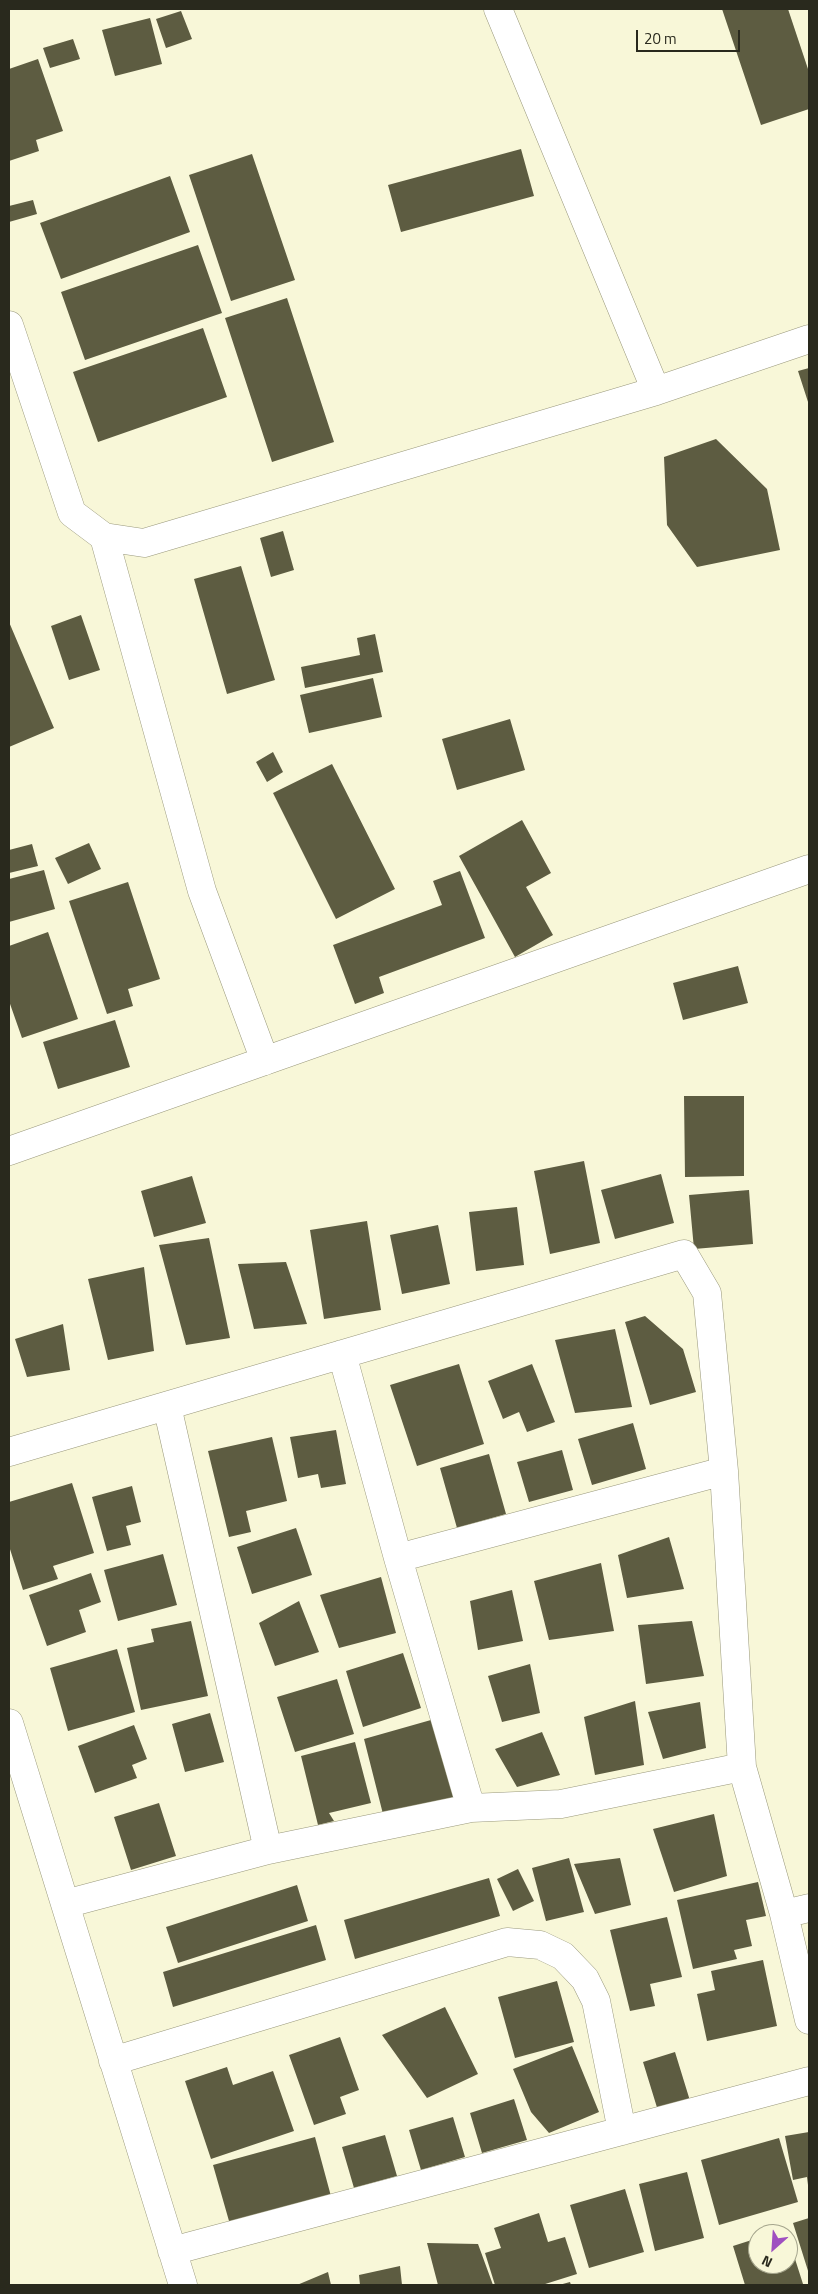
<!DOCTYPE html>
<html>
<head>
<meta charset="utf-8">
<style>
	body { margin:0 }
	#map { position:relative; width:818px; height:2294px; overflow:hidden; background:#f8f7d8; font-family:"Titillium Web",sans-serif }
	canvas { display:block }
	.frame { position:absolute; inset:0; border:10px solid #29291d; pointer-events:none }
	.north { position:absolute; left:748px; top:2224px; width:50px; height:50px; box-sizing:border-box; background:#f8f7d8; border:1px solid #a5a58d; border-radius:50%; rotate:206deg; font-size:14px; font-weight:700; line-height:20px; text-align:center; color:#29291d }
	.north::after { content:''; display:block; margin:auto; width:18px; height:22px; background:#9f4fc0; clip-path:polygon(50% 0,100% 100%,50% 72%,0 100%) }
	.scale { position:absolute; left:636px; top:30px; width:104px; height:22px; box-sizing:border-box; border:2px solid #29291d; border-top:0; padding-left:6px; font-size:15px; line-height:18px; white-space:nowrap; color:#29291d; -webkit-text-stroke:4px #f8f7d8; paint-order:stroke }
</style>
</head>
<body>
<div id="map">
<canvas width="818" height="2294"></canvas>
<div class="frame"></div>
<div class="north">N</div>
<div class="scale">20 m</div>
</div>
<script>
const c = document.querySelector('canvas').getContext('2d');
c.lineJoin = 'round';
function paint(path, color) { c.fillStyle = color; c.fill(path, 'evenodd'); }
function strokePath(path, color, width, dash) { c.strokeStyle = color; c.lineWidth = width; c.lineCap = dash ? 'butt' : 'round'; c.setLineDash(dash || []); c.stroke(path); }
paint(new Path2D(`
	M 722,9 L 788,9 L 809,72 L 809,109 L 761,125 Z
	M 181,11 L 192,39 L 166,48 L 156,19 Z
	M 150,18 L 162,64 L 115,76 L 102,30 Z
	M 73,39 L 80,59 L 50,68 L 43,48 Z
	M 38,59 L 63,131 L 36,140 L 39,151 L 9,161 L 9,69 Z
	M 521,149 L 534,196 L 401,232 L 388,185 Z
	M 252,154 L 295,280 L 231,301 L 189,175 Z
	M 170,176 L 190,232 L 61,279 L 40,223 Z
	M 33,200 L 37,214 L 9,222 L 9,206 Z
	M 198,245 L 222,313 L 85,360 L 61,292 Z
	M 287,298 L 334,442 L 272,462 L 225,318 Z
	M 203,328 L 227,397 L 98,442 L 73,372 Z
	M 809,368 L 809,405 L 798,371 Z
	M 716,439 L 767,489 L 780,550 L 697,567 L 667,525 L 664,457 Z
	M 283,531 L 294,570 L 271,577 L 260,538 Z
	M 241,566 L 275,680 L 227,694 L 194,579 Z
	M 81,615 L 100,670 L 69,680 L 51,626 Z
	M 9,622 L 54,728 L 9,747 Z
	M 375,634 L 383,672 L 305,688 L 301,667 L 360,655 L 357,638 Z
	M 373,678 L 382,717 L 309,733 L 300,695 Z
	M 510,719 L 525,770 L 457,790 L 442,739 Z
	M 273,752 L 283,772 L 267,782 L 256,762 Z
	M 332,764 L 395,889 L 336,919 L 273,793 Z
	M 522,820 L 551,873 L 526,887 L 553,935 L 515,957 L 459,856 Z
	M 89,843 L 101,869 L 68,884 L 55,858 Z
	M 32,844 L 38,866 L 9,873 L 9,850 Z
	M 44,870 L 55,909 L 9,922 L 9,879 Z
	M 460,871 L 485,938 L 379,977 L 384,993 L 355,1004 L 333,945 L 442,905 L 433,881 Z
	M 128,882 L 160,979 L 128,989 L 133,1006 L 107,1014 L 69,901 Z
	M 48,932 L 78,1019 L 22,1038 L 9,1001 L 9,946 Z
	M 738,966 L 748,1003 L 683,1020 L 673,983 Z
	M 115,1020 L 130,1067 L 58,1089 L 43,1042 Z
	M 684,1096 L 744,1096 L 744,1176 L 685,1177 Z
	M 584,1161 L 600,1243 L 550,1254 L 534,1171 Z
	M 661,1174 L 674,1223 L 615,1239 L 601,1190 Z
	M 192,1176 L 206,1223 L 154,1237 L 141,1191 Z
	M 749,1190 L 753,1244 L 694,1249 L 689,1195 Z
	M 517,1207 L 524,1265 L 476,1271 L 469,1212 Z
	M 367,1221 L 381,1310 L 324,1319 L 310,1230 Z
	M 438,1225 L 450,1284 L 402,1294 L 390,1235 Z
	M 209,1238 L 230,1338 L 186,1345 L 159,1245 Z
	M 286,1262 L 307,1324 L 254,1329 L 238,1264 Z
	M 144,1267 L 154,1351 L 108,1360 L 88,1279 Z
	M 645,1316 L 683,1349 L 696,1392 L 650,1405 L 625,1322 Z
	M 63,1324 L 70,1370 L 27,1377 L 15,1339 Z
	M 615,1329 L 632,1407 L 575,1413 L 555,1340 Z
	M 459,1364 L 484,1444 L 417,1466 L 390,1385 Z
	M 532,1364 L 555,1422 L 527,1432 L 519,1412 L 503,1419 L 488,1381 Z
	M 633,1423 L 646,1469 L 592,1485 L 578,1439 Z
	M 336,1430 L 346,1484 L 321,1488 L 318,1474 L 298,1478 L 290,1437 Z
	M 272,1437 L 287,1501 L 246,1511 L 251,1532 L 229,1537 L 208,1451 Z
	M 562,1450 L 573,1490 L 529,1502 L 517,1462 Z
	M 489,1454 L 506,1514 L 457,1528 L 440,1468 Z
	M 72,1483 L 94,1553 L 53,1566 L 58,1579 L 23,1590 L 9,1546 L 9,1502 Z
	M 132,1486 L 141,1522 L 126,1526 L 131,1545 L 107,1551 L 92,1497 Z
	M 296,1528 L 312,1575 L 252,1594 L 237,1547 Z
	M 669,1537 L 684,1589 L 627,1598 L 618,1555 Z
	M 163,1554 L 177,1605 L 118,1621 L 104,1570 Z
	M 601,1563 L 614,1631 L 549,1640 L 534,1581 Z
	M 91,1573 L 101,1602 L 79,1610 L 86,1632 L 47,1646 L 29,1595 Z
	M 381,1577 L 396,1633 L 339,1648 L 320,1595 Z
	M 512,1590 L 523,1641 L 478,1650 L 470,1601 Z
	M 299,1601 L 319,1652 L 275,1666 L 259,1623 Z
	M 191,1621 L 208,1696 L 141,1710 L 127,1648 L 154,1642 L 151,1629 Z
	M 692,1621 L 704,1676 L 646,1684 L 638,1625 Z
	M 117,1649 L 135,1712 L 68,1731 L 50,1668 Z
	M 403,1653 L 421,1708 L 363,1727 L 346,1671 Z
	M 530,1664 L 540,1713 L 502,1722 L 488,1676 Z
	M 337,1679 L 354,1734 L 295,1752 L 277,1697 Z
	M 635,1701 L 644,1765 L 595,1775 L 584,1717 Z
	M 700,1702 L 706,1748 L 663,1759 L 648,1712 Z
	M 210,1713 L 224,1762 L 185,1772 L 172,1724 Z
	M 438,1718 L 457,1801 L 384,1818 L 364,1739 Z
	M 134,1725 L 147,1759 L 132,1765 L 137,1778 L 95,1793 L 78,1746 Z
	M 542,1732 L 560,1775 L 517,1787 L 495,1749 Z
	M 355,1742 L 371,1803 L 329,1813 L 334,1821 L 318,1825 L 301,1756 Z
	M 159,1803 L 176,1856 L 131,1870 L 114,1817 Z
	M 714,1814 L 727,1876 L 674,1892 L 653,1829 Z
	M 569,1858 L 584,1912 L 546,1921 L 532,1868 Z
	M 620,1858 L 631,1905 L 595,1914 L 574,1864 Z
	M 518,1869 L 534,1901 L 513,1911 L 497,1879 Z
	M 489,1878 L 500,1916 L 355,1959 L 344,1920 Z
	M 758,1882 L 766,1916 L 746,1920 L 752,1946 L 734,1950 L 737,1959 L 693,1969 L 677,1900 Z
	M 297,1885 L 308,1921 L 178,1963 L 166,1927 Z
	M 667,1917 L 682,1977 L 650,1984 L 655,2006 L 630,2011 L 610,1930 Z
	M 316,1925 L 326,1960 L 173,2007 L 163,1972 Z
	M 763,1960 L 777,2026 L 707,2041 L 697,1994 L 715,1990 L 711,1971 Z
	M 557,1981 L 574,2042 L 515,2058 L 498,1997 Z
	M 445,2007 L 478,2074 L 427,2098 L 382,2035 Z
	M 340,2037 L 359,2090 L 340,2097 L 346,2114 L 314,2125 L 289,2055 Z
	M 572,2046 L 599,2112 L 549,2133 L 531,2112 L 513,2069 Z
	M 675,2052 L 691,2104 L 659,2114 L 643,2062 Z
	M 227,2067 L 233,2085 L 273,2071 L 294,2131 L 211,2159 L 185,2081 Z
	M 514,2099 L 527,2140 L 482,2153 L 470,2113 Z
	M 453,2117 L 465,2157 L 421,2170 L 409,2130 Z
	M 809,2132 L 809,2185 L 808,2185 L 807,2177 L 793,2180 L 785,2136 Z
	M 385,2135 L 397,2176 L 354,2188 L 342,2147 Z
	M 315,2137 L 332,2200 L 231,2228 L 213,2165 Z
	M 779,2138 L 798,2202 L 719,2225 L 701,2160 Z
	M 687,2172 L 704,2238 L 655,2251 L 639,2184 Z
	M 625,2189 L 644,2252 L 589,2268 L 570,2205 Z
	M 539,2213 L 548,2242 L 565,2237 L 577,2274 L 542,2285 L 495,2285 L 485,2253 L 501,2248 L 494,2228 Z
	M 809,2218 L 809,2274 L 793,2223 Z
	M 786,2230 L 787,2234 L 774,2234 Z
	M 788,2237 L 803,2284 L 745,2285 L 733,2246 L 758,2238 L 758,2264 L 788,2264 Z
	M 427,2243 L 478,2244 L 493,2285 L 438,2285 Z
	M 400,2266 L 402,2285 L 360,2285 L 359,2275 Z
	M 328,2272 L 331,2285 L 297,2285 Z
	M 570,2282 L 571,2285 L 559,2285 Z`), '#5d5c41');
const minor = new Path2D(`
	M 498,9 L 656,391
	M 9,325 L 72,513 L 104,537 L 144,543 L 656,391 L 809,339
	M 104,537 L 202,891 L 265,1061
	M 9,1151 L 809,869
	M 342,1354 L 398,1558 L 471,1808
	M 167,1406 L 268,1850
	M 9,1452 L 684,1254 L 707,1293 L 724,1471 L 742,1767 L 784,1914 L 809,2020
	M 398,1558 L 724,1471
	M 9,1723 L 183,2285
	M 65,1904 L 268,1850 L 471,1808 L 561,1804 L 742,1767
	M 784,1914 L 809,1908
	M 113,2061 L 507,1942 L 540,1945 L 563,1956 L 585,1979 L 596,2001 L 622,2131
	M 172,2251 L 809,2081`);
strokePath(minor, '#9a997d', 29);
strokePath(minor, '#fff', 28);
</script>
</body>
</html>
